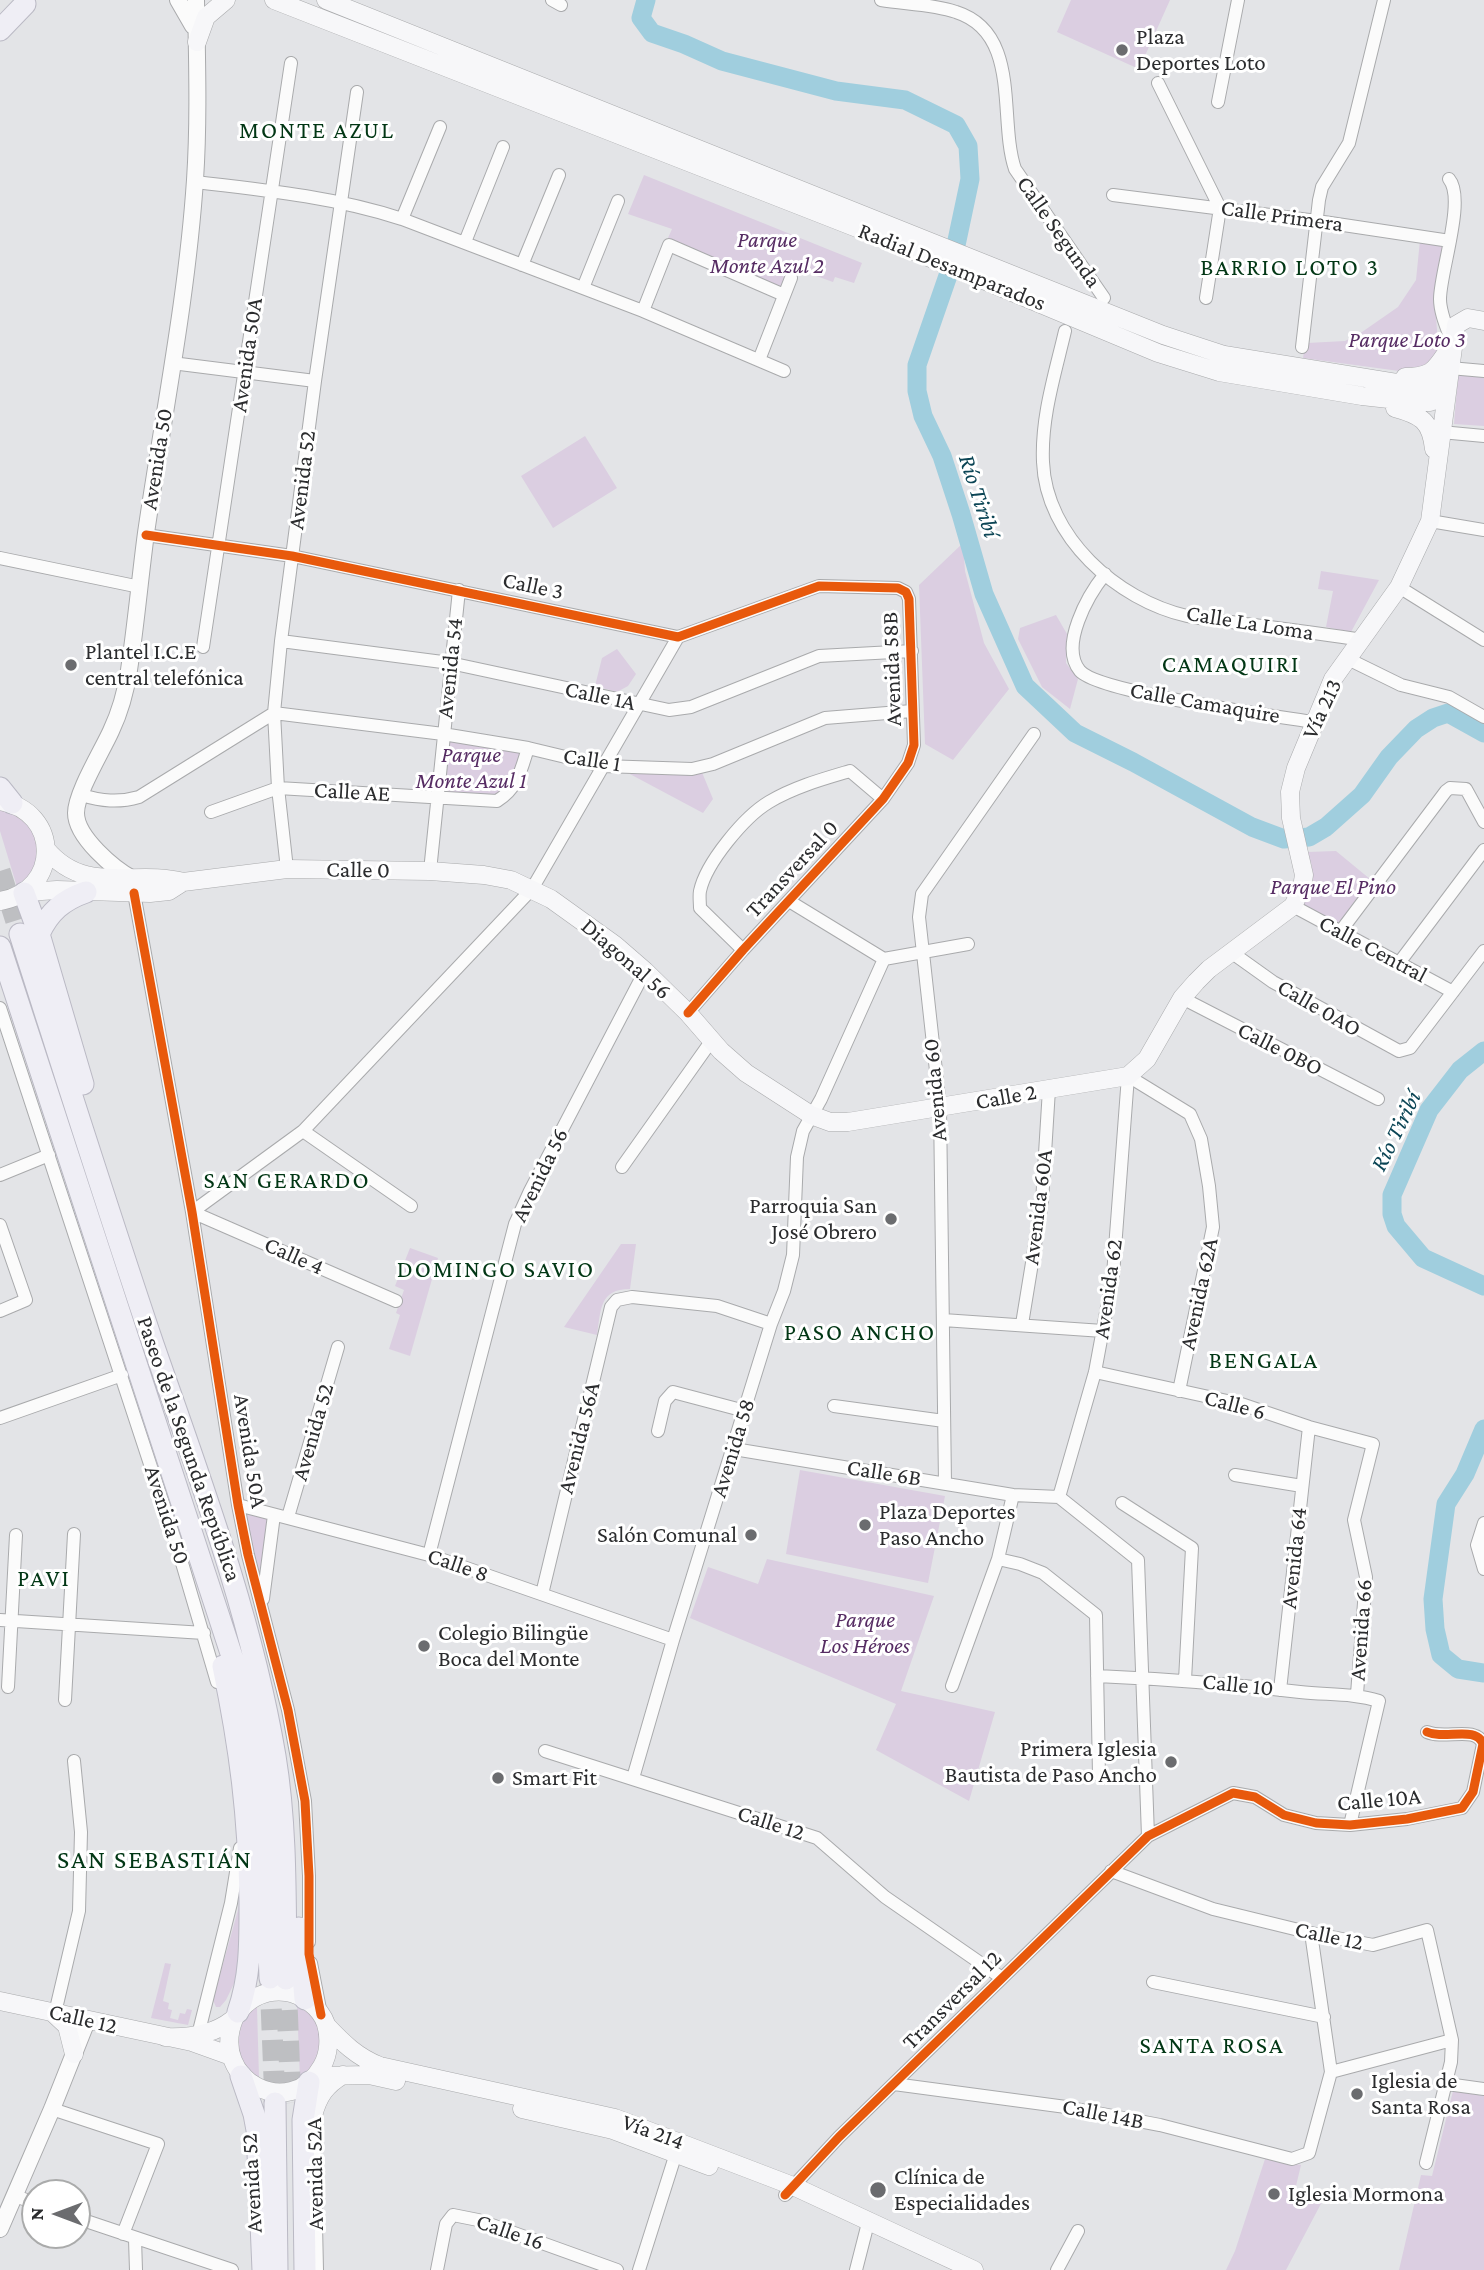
<!DOCTYPE html>
<html>
<head>
<meta charset="utf-8">
<style>
	body { margin:0 }
	#map { position:relative; width:1484px; height:2270px; overflow:hidden; background:#e3e4e7; font-family:"Crimson Pro",serif }
	canvas { display:block }
	.north { position:absolute; left:21px; top:2179px; width:70px; height:70px; box-sizing:border-box; background:#fff; border:2px solid #aaabab; border-radius:50%; rotate:270deg; font-size:19px; font-weight:700; line-height:28px; text-align:center; color:#2b2c2e }
	.north::after { content:''; display:block; margin:auto; width:24px; height:32px; background:#6b6c6f; clip-path:polygon(50% 0,100% 100%,50% 72%,0 100%) }
</style>
</head>
<body>
<div id="map">
<canvas width="1484" height="2270"></canvas>
<div class="north">N</div>
</div>
<script>
const c = document.querySelector('canvas').getContext('2d');
c.lineJoin = 'round';
function paint(path, color) { c.fillStyle = color; c.fill(path, 'evenodd'); }
function strokePath(path, color, width, dash) { c.strokeStyle = color; c.lineWidth = width; c.lineCap = dash ? 'butt' : 'round'; c.setLineDash(dash || []); c.stroke(path); }
function write(font, color, halo, rows, align = 'center') {
  c.font = font + ' "Crimson Pro",serif'; c.lineWidth = 6; c.setLineDash([]); c.textBaseline = 'middle'; c.strokeStyle = halo; c.fillStyle = color; for (const [text, x, y, turn = 0] of rows) {
    c.save(); c.translate(x, y); c.rotate((+turn || 0) * Math.PI / 180); c.textAlign = isNaN(turn) ? turn : align; if (halo) c.strokeText(text, 0, 0); c.fillText(text, 0, 0); c.restore();
  }
}
paint(new Path2D(`
	M 1071,0 L 1170,0 L 1139,69 L 1057,32 Z
	M 644,175 L 862,263 L 854,283 L 835,277 L 833,282 L 791,267 L 780,287 L 668,238 L 672,229 L 628,214 Z
	M 1420,240 L 1443,244 L 1445,248 L 1435,304 L 1439,356 L 1414,373 L 1303,358 L 1305,345 L 1307,343 L 1345,341 L 1362,332 L 1398,307 L 1416,280 Z
	M 1458,375 L 1484,376 L 1484,426 L 1454,424 Z
	M 585,436 L 617,488 L 553,528 L 521,476 Z
	M 963,543 L 965,571 L 984,643 L 1009,689 L 953,760 L 925,744 L 919,585 Z
	M 1321,571 L 1379,580 L 1351,632 L 1326,627 L 1333,591 L 1318,589 Z
	M 1056,615 L 1067,634 L 1066,663 L 1078,679 L 1070,709 L 1042,687 L 1018,639 L 1020,628 Z
	M 617,649 L 636,674 L 628,686 L 617,692 L 595,686 L 602,658 Z
	M 448,737 L 523,752 L 514,776 L 500,796 L 441,793 Z
	M 627,768 C 657,774 671,778 701,770 L 713,799 L 703,813 L 628,773 Z
	M 0,808 L 7,809 L 37,832 L 40,863 L 18,890 L 0,831 Z
	M 1336,851 L 1370,879 L 1338,925 L 1299,904 L 1312,866 L 1307,852 Z
	M 621,1244 L 636,1244 L 630,1289 C 599,1289 601,1310 597,1335 L 564,1327 Z
	M 410,1248 L 438,1258 L 410,1356 L 389,1349 L 400,1315 L 396,1313 L 404,1290 L 395,1286 Z
	M 800,1470 L 945,1496 L 928,1583 L 786,1554 Z
	M 245,1513 L 267,1519 L 259,1582 Z
	M 767,1559 L 934,1596 L 901,1691 L 995,1712 L 969,1801 L 876,1750 L 896,1704 L 690,1618 L 708,1567 L 758,1584 Z
	M 244,1879 L 246,1959 L 226,2000 L 220,2007 L 216,2007 L 213,2000 L 238,1910 Z
	M 165,1963 L 171,1964 L 163,2001 L 169,2003 L 168,2009 L 172,2010 L 170,2018 L 178,2020 L 180,2013 L 185,2014 L 187,2009 L 192,2010 L 188,2025 L 151,2018 Z
	M 297,2004 L 306,2008 L 323,2032 L 317,2062 L 300,2079 Z
	M 257,2007 L 259,2078 C 232,2060 238,2043 243,2015 Z
	M 1453,2091 L 1484,2096 L 1484,2270 L 1399,2270 L 1421,2175 L 1432,2176 Z
	M 1265,2159 L 1301,2165 L 1295,2190 L 1324,2198 L 1286,2270 L 1226,2270 L 1235,2251 Z`), '#dbcee1');
strokePath(new Path2D(`
	M 646,0 L 641,18 L 652,33 L 684,44 L 722,61 L 836,91 L 905,100 L 956,125 L 968,146 L 970,179 L 952,264 L 917,365 L 917,391 L 923,416 L 942,456 L 961,514 L 984,594 L 1025,686 L 1075,733 L 1133,762 L 1252,827 L 1284,839 L 1309,837 L 1326,827 L 1362,795 L 1389,757 L 1416,729 L 1433,718 L 1448,713 L 1484,733
	M 1484,1051 L 1460,1070 L 1429,1110 L 1392,1195 L 1392,1214 L 1396,1226 L 1423,1258 L 1484,1286
	M 1484,1429 L 1465,1474 L 1446,1504 L 1433,1599 L 1435,1629 L 1441,1655 L 1458,1669 L 1484,1673`), '#a0cede', 19);
strokePath(new Path2D(`
	M 0,871 L 20,934
	M 270,1978 L 275,2103
	M 286,1979 L 291,2103`), '#bebfc2', 21, [21, 10]);
const minor = new Path2D(`
	M 552,0 L 561,5
	M 881,0 C 905,4 933,4 956,12 C 1022,33 998,119 1015,169 L 1104,298
	M 1158,83 L 1220,208 L 1206,298
	M 1218,102 L 1238,0
	M 1449,179 C 1466,199 1440,272 1440,299 C 1440,313 1447,328 1452,342
	M 195,182 C 265,190 335,197 402,219 L 643,311 L 784,371
	M 1113,195 L 1317,221 L 1450,241
	M 402,219 L 440,127
	M 465,242 L 503,147
	M 522,265 L 559,175
	M 583,288 L 618,201
	M 643,311 L 669,245 L 784,295
	M 1065,331 C 1055,374 1041,417 1043,462 C 1046,537 1117,600 1187,616 C 1206,620 1227,621 1246,624 C 1285,629 1324,634 1363,640
	M 1302,347 L 1319,200 L 1322,187 L 1349,143 L 1384,0
	M 759,360 L 791,278
	M 172,363 L 315,381
	M 1450,368 L 1484,371
	M 1441,432 L 1484,436
	M 1430,521 L 1484,530
	M 146,535 L 292,556 L 678,637 L 819,586 L 898,588 L 906,592 L 909,599 L 914,745 L 908,763 L 883,799 L 743,950 L 688,1013
	M 0,558 L 140,587
	M 1105,574 C 1088,595 1059,646 1080,671 C 1100,693 1275,716 1313,722
	M 1399,587 L 1484,640
	M 281,641 L 450,663 L 669,710 L 691,707 L 819,656 L 912,651
	M 203,647 L 291,63
	M 1348,659 L 1401,685 L 1449,697 L 1484,717
	M 81,795 C 102,801 118,803 139,797 L 274,713 L 443,734 L 528,748 L 603,766 L 692,769 L 713,764 L 825,718 L 912,711
	M 211,812 L 278,788 L 497,801 C 518,788 521,770 528,748
	M 287,869 L 278,788 L 274,713 L 281,641 L 315,381 L 357,92
	M 430,871 L 459,590
	M 134,893 L 192,1212 L 238,1505 L 248,1555 L 288,1710 L 305,1801 L 309,1876 L 309,1942
	M 789,901 L 884,959 L 968,944
	M 1293,906 L 1453,992
	M 1340,932 L 1446,791 L 1450,788 L 1466,789 L 1484,822
	M 743,950 L 700,908 C 700,903 699,896 700,891 C 706,863 744,817 769,802 C 794,787 823,779 850,771 L 883,799
	M 1231,952 L 1273,982 L 1399,1051 L 1410,1048 L 1484,951
	M 1399,963 L 1484,850
	M 1182,998 L 1378,1099
	M 0,1008 L 177,1546 L 217,1682
	M 303,1131 L 411,1206
	M 622,1167 L 712,1040
	M 0,1175 L 49,1155
	M 192,1212 L 303,1131 L 532,889 L 678,637
	M 192,1212 L 396,1301
	M 0,1225 L 26,1300 L 0,1311
	M 943,1320 L 1103,1331
	M 1022,1324 L 1042,1202 L 1049,1089
	M 1095,1372 L 1241,1404 L 1309,1427 L 1373,1444 L 1354,1520 L 1366,1577 L 1357,1694
	M 834,1406 L 944,1421
	M 0,1418 L 122,1375
	M 658,1431 L 665,1401 L 673,1392 L 745,1411
	M 734,1449 L 1013,1495 L 1059,1497 L 1138,1560 L 1148,1836
	M 1235,1475 L 1302,1486
	M 945,1483 L 940,1107 L 919,917 L 922,894 L 1034,734
	M 1059,1497 L 1095,1372 L 1113,1275 L 1128,1076 L 1190,1114 L 1201,1139 L 1209,1186 L 1213,1227 L 1179,1391
	M 1122,1503 L 1192,1548 L 1185,1680
	M 238,1505 L 429,1555 L 673,1640
	M 288,1517 L 338,1347
	M 1484,1523 L 1477,1545 L 1484,1547
	M 1477,1545 L 1484,1569
	M 429,1555 L 515,1224 L 530,1191 L 645,971
	M 998,1559 L 1020,1564 L 1043,1573 L 1096,1615 L 1099,1775
	M 542,1594 L 611,1307 L 617,1300 L 632,1297 L 717,1306 L 771,1324
	M 263,1599 L 274,1515
	M 0,1620 L 204,1633
	M 1097,1676 C 1165,1679 1232,1684 1300,1692 C 1327,1695 1353,1693 1379,1701 L 1350,1825
	M 952,1686 L 998,1559 L 1013,1495
	M 8,1687 L 16,1535
	M 1280,1690 L 1309,1427
	M 65,1700 L 74,1534
	M 545,1751 L 817,1838 L 885,1897 L 1002,1978
	M 633,1778 L 673,1640 L 771,1324 L 784,1291 L 793,1255 L 797,1157 L 803,1131 L 821,1099 L 884,959
	M 1111,1871 L 1213,1909 L 1311,1933 L 1373,1945 L 1427,1930 L 1452,2040 L 1451,2062 L 1426,2163
	M 311,1963 L 321,2014
	M 1153,1982 L 1324,2017
	M 55,2013 L 79,1911 L 81,1832 L 74,1761
	M 198,2035 L 231,1903 L 240,1848
	M 1331,2072 L 1452,2040
	M 894,2084 L 1066,2107 L 1160,2125 L 1292,2159 L 1309,2153 L 1331,2072 L 1311,1933
	M 1447,2084 L 1484,2089
	M 52,2109 L 158,2144 L 123,2234
	M 314,2134 L 317,2270
	M 785,2195 L 839,2137 L 1148,1836 L 1233,1793 L 1255,1797 L 1284,1815 L 1316,1823 L 1350,1825 L 1407,1819 L 1462,1808 L 1473,1792 L 1483,1744 C 1476,1725 1445,1740 1427,1732
	M 15,2196 L 35,2203
	M 77,2218 L 232,2270
	M 135,2239 L 136,2270
	M 437,2270 L 446,2224 L 453,2215 L 478,2220 L 617,2270
	M 639,2270 L 678,2147
	M 856,2270 L 868,2223
	M 1057,2270 L 1078,2231`);
const tertiary = new Path2D(`
	M 178,0 L 193,26
	M 133,879 C 114,869 76,837 76,813 C 76,793 102,751 111,731 C 120,712 126,690 129,670 C 136,624 140,578 146,533 C 163,416 187,299 195,180 C 199,120 197,60 196,0
	M 0,2229 L 52,2109 L 87,2021`);
const secondary = new Path2D(`
	M 274,0 L 880,237 L 1158,353 L 1219,372 L 1362,396 L 1416,402 L 1430,402 L 1446,395
	M 326,0 L 1163,335 L 1224,355 L 1415,386 L 1430,386 L 1448,380
	M 197,42 L 206,17 L 226,0
	M 1405,377 C 1434,377 1435,369 1451,346
	M 1395,408 C 1421,415 1431,421 1434,449
	M 0,801 C 61,811 61,891 0,901
	M 46,849 C 85,896 134,869 183,882 L 287,869 L 430,871 L 484,875 L 511,880 L 551,899 L 615,945 L 645,971 L 688,1013 L 721,1051 L 746,1073 L 811,1115 L 830,1122 L 848,1122 L 1128,1076 L 1147,1059 L 1182,998 L 1196,982 L 1209,969 L 1293,906 L 1302,887 L 1304,875 L 1291,818 L 1290,792 L 1296,768 L 1333,679 L 1399,587 L 1430,521 L 1456,325 L 1468,318 L 1484,321
	M 26,892 L 57,890 L 150,893 L 169,891 L 183,882
	M 0,2001 L 192,2042 L 231,2056
	M 52,2012 L 67,2026 L 74,2054
	M 326,2025 C 343,2043 357,2057 380,2066 L 615,2118 L 793,2186 L 974,2270
	M 165,2037 C 188,2038 213,2035 232,2020 C 236,2017 238,2012 242,2008 C 253,1996 269,1990 286,1992 C 303,1995 320,2007 326,2024 C 330,2038 329,2054 322,2066 C 291,2122 209,2081 234,2019
	M 316,2076 L 369,2075 L 396,2081
	M 522,2109 L 613,2130 L 709,2166
	M 313,2116 C 318,2096 326,2085 343,2075`);
const trunk = new Path2D(`
	M 0,30 L 25,4
	M 0,788 L 12,803
	M 24,893 L 39,934 L 83,1084
	M 20,934 C 64,1071 107,1208 153,1344 C 200,1479 251,1614 275,1756 C 287,1829 285,1905 286,1979
	M 39,934 C 49,912 63,900 86,892
	M 0,947 L 243,1690 L 261,1785 L 265,1840 L 270,1978
	M 223,1666 C 240,1747 249,1817 250,1901 C 250,1939 251,1975 238,2012
	M 299,1928 L 305,1999
	M 241,2076 L 254,2114 L 257,2130 L 263,2270
	M 275,2103 L 277,2270
	M 305,2270 L 303,2120 L 309,2082`);
strokePath(minor, '#a9aaac', 14);
strokePath(tertiary, '#a9aaac', 18);
strokePath(secondary, '#a9aaac', 19);
strokePath(trunk, '#bab9c4', 23);
strokePath(minor, '#fbfbfb', 12);
strokePath(tertiary, '#fbfbfb', 16);
strokePath(secondary, '#f7f7f9', 18);
strokePath(trunk, '#efeef5', 21);
strokePath(new Path2D(`
	M 146,535 L 292,556 L 678,637 L 819,586 L 898,588 L 906,592 L 909,599 L 914,745 L 908,763 L 883,799 L 743,950 L 688,1013
	M 134,893 L 192,1212 L 238,1505 L 248,1555 L 288,1710 L 305,1801 L 309,1876 L 309,1954 L 321,2015
	M 785,2195 L 839,2137 L 1148,1836 L 1233,1793 L 1255,1797 L 1284,1815 L 1316,1823 L 1350,1825 L 1407,1819 L 1462,1808 L 1473,1792 L 1483,1744 C 1476,1725 1445,1740 1427,1732`), '#e8590c', 9);
for (const [x, y, r, color] of [
	[1122,50,7,"#6b6c6f"],
	[71,665,7,"#6b6c6f"],
	[891,1219,7,"#6b6c6f"],
	[865,1525,7,"#6b6c6f"],
	[751,1535,7,"#6b6c6f"],
	[424,1646,7,"#6b6c6f"],
	[1171,1762,7,"#6b6c6f"],
	[498,1778,7,"#6b6c6f"],
	[1357,2094,7,"#6b6c6f"],
	[878,2190,9,"#6b6c6f"],
	[1274,2194,7,"#6b6c6f"]
]) { const dot = new Path2D(); dot.arc(x, y, r, 0, 2 * Math.PI); c.fillStyle = color; c.fill(dot); strokePath(dot, '#fff', 2.5); }
write('23px', '#2b2c2e', '#fff', [
	["Plaza",1136,37],
	["Deportes Loto",1136,63],
	["Plantel I.C.E",85,652],
	["central telefónica",85,678],
	["Parroquia San",877,1206,"right"],
	["José Obrero",877,1232,"right"],
	["Plaza Deportes",879,1512],
	["Paso Ancho",879,1538],
	["Salón Comunal",737,1535,"right"],
	["Colegio Bilingüe",438,1633],
	["Boca del Monte",438,1659],
	["Primera Iglesia",1157,1749,"right"],
	["Bautista de Paso Ancho",1157,1775,"right"],
	["Smart Fit",512,1778],
	["Iglesia de",1371,2081],
	["Santa Rosa",1371,2107],
	["Clínica de",894,2177],
	["Especialidades",894,2203],
	["Iglesia Mormona",1288,2194]
], 'left');
write('23px', '#2b2c2e', '#fff', [
	["Calle Primera",1282,216,8],
	["Calle Segunda",1059,232,55],
	["Radial Desamparados",952,267,22],
	["Avenida 50A",247,355,-82],
	["Avenida 50",157,459,-81],
	["Avenida 52",302,480,-83],
	["Calle 3",533,586,12],
	["Calle La Loma",1250,623,9],
	["Avenida 54",450,668,-84],
	["Avenida 58B",892,669,-92],
	["Calle 1A",600,696,12],
	["Calle Camaquire",1205,703,10],
	["Vía 213",1322,709,-65],
	["Calle 1",592,760,9],
	["Calle AE",352,792,3],
	["Transversal 0",792,869,-47],
	["Calle 0",358,870,1],
	["Calle Central",1373,949,28],
	["Diagonal 56",626,959,41],
	["Calle 0AO",1319,1008,30],
	["Calle 0BO",1280,1049,27],
	["Avenida 60",935,1090,-95],
	["Calle 2",1006,1097,-10],
	["Avenida 56",540,1175,-64],
	["Avenida 60A",1038,1207,-83],
	["Calle 4",294,1256,24],
	["Avenida 62",1108,1289,-82],
	["Avenida 62A",1199,1294,-78],
	["Calle 6",1235,1405,15],
	["Avenida 52",313,1432,-74],
	["Avenida 56A",579,1438,-76],
	["Avenida 58",733,1448,-73],
	["Paseo de la Segunda República",189,1449,71],
	["Avenida 50A",250,1451,81],
	["Calle 6B",884,1473,9],
	["Avenida 50",167,1515,72],
	["Avenida 64",1294,1558,-84],
	["Calle 8",458,1565,19],
	["Avenida 66",1361,1630,-86],
	["Calle 10",1238,1685,6],
	["Calle 10A",1379,1800,-5],
	["Calle 12",771,1823,18],
	["Calle 12",1329,1936,12],
	["Transversal 12",952,2000,-45],
	["Calle 12",83,2019,13],
	["Calle 14B",1103,2114,11],
	["Vía 214",653,2132,20],
	["Avenida 52A",315,2174,-91],
	["Avenida 52",252,2183,-93],
	["Calle 16",510,2232,19]
]);
write('italic 23px', '#562c63', '#fff', [
	["Parque",767,240],
	["Monte Azul 2",767,266],
	["Parque Loto 3",1407,340],
	["Parque",471,755],
	["Monte Azul 1",471,781],
	["Parque El Pino",1333,887],
	["Parque",865,1620],
	["Los Héroes",865,1646]
]);
c.letterSpacing = '2px';
write('24px', '#023715', '#fff', [
	["MONTE AZUL",317,131],
	["BARRIO LOTO 3",1290,268],
	["CAMAQUIRI",1231,665],
	["SAN GERARDO",287,1181],
	["DOMINGO SAVIO",496,1270],
	["PASO ANCHO",860,1333],
	["BENGALA",1264,1361],
	["PAVI",44,1579],
	["SANTA ROSA",1212,2046]
]);
c.letterSpacing = '0px';
write('italic 24px', '#0b4555', '#fff', [
	["Río Tiribí",979,496,72],
	["Río Tiribí",1396,1131,-64]
]);
c.letterSpacing = '2px';
write('26px', '#023715', '#fff', [
	["SAN SEBASTIÁN",155,1860]
]);
c.letterSpacing = '0px';
</script>
</body>
</html>
